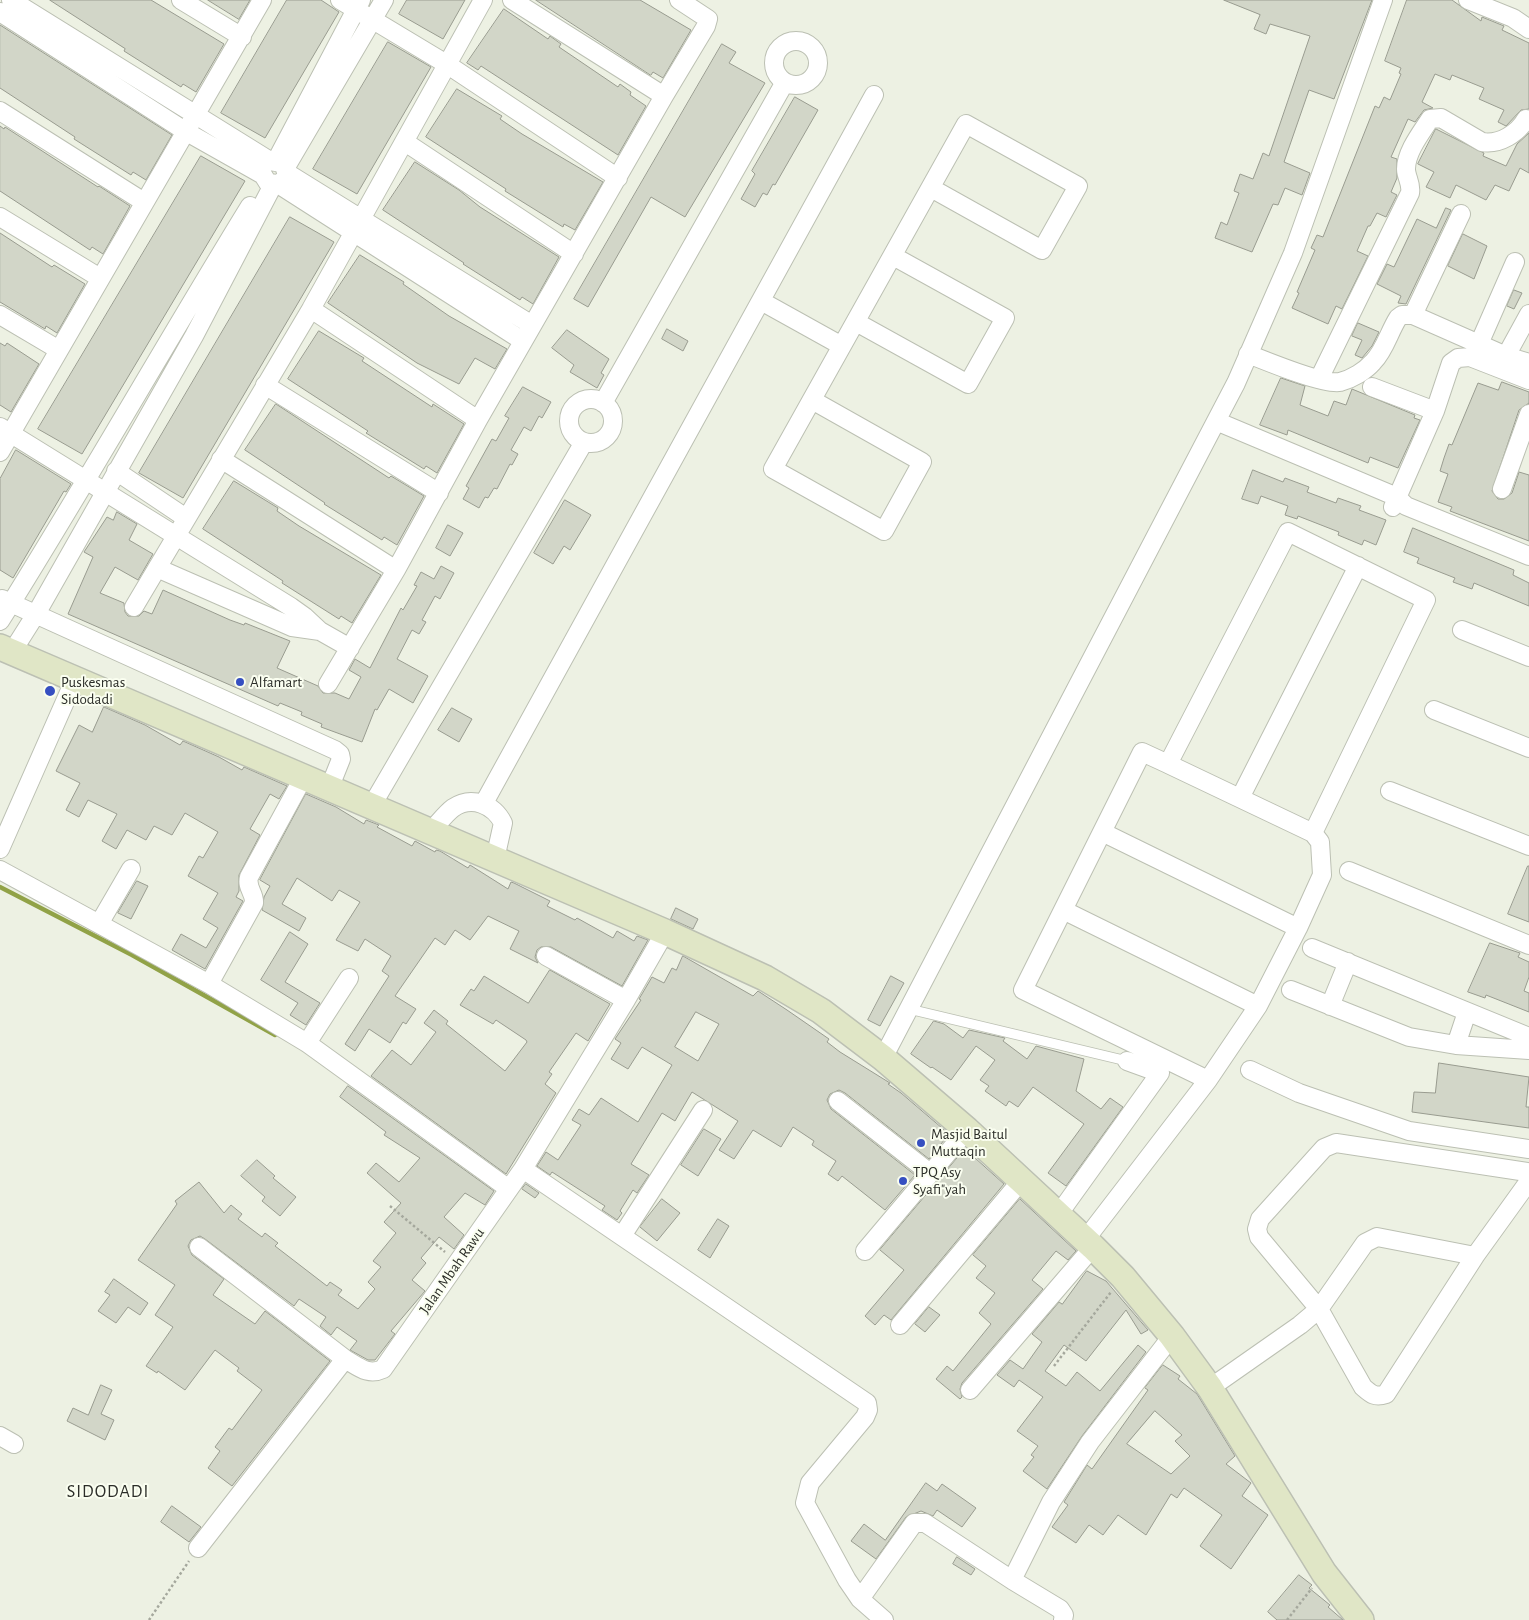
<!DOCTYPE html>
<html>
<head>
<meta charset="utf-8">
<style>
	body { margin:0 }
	canvas { display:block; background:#edf1e3 }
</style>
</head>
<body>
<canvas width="1529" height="1620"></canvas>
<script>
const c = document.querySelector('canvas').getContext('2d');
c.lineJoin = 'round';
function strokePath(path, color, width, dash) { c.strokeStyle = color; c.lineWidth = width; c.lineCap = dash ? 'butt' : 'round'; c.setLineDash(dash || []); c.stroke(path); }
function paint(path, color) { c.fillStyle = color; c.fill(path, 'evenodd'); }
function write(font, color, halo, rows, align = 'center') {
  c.font = font + ' "Alegreya Sans",sans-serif'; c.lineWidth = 4; c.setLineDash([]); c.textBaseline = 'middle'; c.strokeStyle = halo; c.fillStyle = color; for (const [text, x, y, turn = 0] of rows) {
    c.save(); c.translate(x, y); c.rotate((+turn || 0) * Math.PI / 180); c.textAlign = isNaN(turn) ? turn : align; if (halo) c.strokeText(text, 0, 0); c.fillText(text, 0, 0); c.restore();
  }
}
strokePath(new Path2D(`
	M 0,887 L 132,955 L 275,1035`), '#91a247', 4.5);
const building = new Path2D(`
	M 50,0 L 151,0 L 224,44 L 196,92 L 183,84 L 181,87 L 124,51 L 125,49 Z
	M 208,0 L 250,0 L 239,19 Z
	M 287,0 L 321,0 L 339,12 L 265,138 L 221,113 Z
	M 407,0 L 465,0 L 443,39 L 399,14 Z
	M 536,0 L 640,0 L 691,30 L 663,78 L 653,72 L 651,75 Z
	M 1224,0 L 1372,0 L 1334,99 L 1309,90 L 1284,162 L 1310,173 L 1302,195 L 1285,188 L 1278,205 L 1273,204 L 1252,252 L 1215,238 L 1221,222 L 1227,225 L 1239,193 L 1234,191 L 1240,174 L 1253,179 L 1263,153 L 1269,156 L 1310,36 L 1270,24 L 1266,34 L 1254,29 L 1260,15 Z
	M 1407,0 L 1452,0 L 1481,21 L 1482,17 L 1504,26 L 1502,30 L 1529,43 L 1529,109 L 1521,110 L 1506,126 L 1498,122 L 1504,110 L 1479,99 L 1484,88 L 1452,75 L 1450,80 L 1435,74 L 1422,102 L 1433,108 L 1424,110 L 1415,122 L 1408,119 L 1391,157 L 1397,159 L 1397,178 L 1391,192 L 1397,195 L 1386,217 L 1377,213 L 1370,226 L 1368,226 L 1357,251 L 1368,256 L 1342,309 L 1336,306 L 1328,324 L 1292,308 L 1299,293 L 1297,292 L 1315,250 L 1311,248 L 1317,235 L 1323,237 L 1375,106 L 1379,108 L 1384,97 L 1390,100 L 1401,74 L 1399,73 L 1401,68 L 1385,61 Z
	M 504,9 L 548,39 L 550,36 L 561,44 L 559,47 L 618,87 L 620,84 L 631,92 L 630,95 L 646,106 L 618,155 L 481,66 L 478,70 L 467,63 Z
	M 0,25 L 172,135 L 146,180 L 133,172 L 131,175 L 74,139 L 75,137 L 0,88 Z
	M 388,42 L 431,67 L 357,194 L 313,169 Z
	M 722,44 L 736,52 L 729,63 L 765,83 L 685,217 L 651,197 L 588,307 L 574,299 Z
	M 457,89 L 502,116 L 500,119 L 522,134 L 603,182 L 575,230 L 564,224 L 563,227 L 505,191 L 506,189 L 426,137 Z
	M 795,97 L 818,110 L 775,185 L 773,184 L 767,195 L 763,193 L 755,207 L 741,199 L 755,174 L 752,171 Z
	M 0,126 L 4,129 L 5,127 L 98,187 L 99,186 L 130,206 L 103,254 L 92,247 L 90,250 L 0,191 Z
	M 1436,129 L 1484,153 L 1483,156 L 1506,166 L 1517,144 L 1529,133 L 1529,173 L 1520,168 L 1509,191 L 1495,185 L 1486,200 L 1456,185 L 1450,198 L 1426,187 L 1434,172 L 1418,164 Z
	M 201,156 L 245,181 L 82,454 L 38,429 Z
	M 415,162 L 459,190 L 480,207 L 559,257 L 533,304 L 522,297 L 520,300 L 463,264 L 464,263 L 383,210 Z
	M 1446,208 L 1451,210 L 1406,304 L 1398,303 L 1401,296 L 1377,284 L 1387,264 L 1394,267 L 1417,219 L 1436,228 Z
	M 290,217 L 334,242 L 183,498 L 139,473 Z
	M 0,233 L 52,267 L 54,265 L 85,284 L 57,333 L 46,326 L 45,329 L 0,302 Z
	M 1463,234 L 1487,246 L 1474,279 L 1448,266 Z
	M 360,255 L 404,282 L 403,284 L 449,316 L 507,349 L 495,369 L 475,358 L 459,384 L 417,363 L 328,303 Z
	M 1514,290 L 1522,293 L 1514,309 L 1507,306 Z
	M 1358,323 L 1379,332 L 1372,346 L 1362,358 L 1355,355 L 1362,340 L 1352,336 Z
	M 667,329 L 688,341 L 683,351 L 662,339 Z
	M 567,330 L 609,359 L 601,373 L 604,375 L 597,388 L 570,372 L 574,365 L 552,348 Z
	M 319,331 L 364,358 L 362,361 L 432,407 L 433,404 L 464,424 L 437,473 L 426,466 L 424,469 L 366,433 L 368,431 L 288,379 Z
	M 0,343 L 5,346 L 7,343 L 39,364 L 11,412 L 0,405 Z
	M 1281,378 L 1305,386 L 1300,405 L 1328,416 L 1334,401 L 1346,405 L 1352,389 L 1415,415 L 1414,418 L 1420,420 L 1398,468 L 1370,457 L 1368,463 L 1288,430 L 1287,435 L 1260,425 Z
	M 1502,382 L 1529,392 L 1529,403 L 1519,410 L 1492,491 L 1498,499 L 1504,499 L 1512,493 L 1519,472 L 1529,475 L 1529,541 L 1450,511 L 1452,507 L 1438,502 L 1448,474 L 1440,471 L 1444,458 L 1449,444 L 1452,445 L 1478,383 L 1498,390 Z
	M 523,387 L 551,402 L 542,418 L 539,416 L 531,431 L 524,427 L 511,450 L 518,454 L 512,465 L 510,464 L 497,489 L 494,488 L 488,498 L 485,497 L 479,508 L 463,499 L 469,488 L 466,486 L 492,439 L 496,441 L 509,418 L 505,416 Z
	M 276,404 L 389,478 L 391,476 L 424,496 L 397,545 L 384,537 L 382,540 L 324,504 L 325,503 L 245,450 Z
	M 16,450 L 71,484 L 66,492 L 64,491 L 13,578 L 0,570 L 0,479 Z
	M 1253,470 L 1283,482 L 1285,478 L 1309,487 L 1307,492 L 1336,503 L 1338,498 L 1361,506 L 1359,510 L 1386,520 L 1376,545 L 1364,540 L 1362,545 L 1338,535 L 1339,532 L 1298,516 L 1297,519 L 1285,515 L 1288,506 L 1261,496 L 1258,504 L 1242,499 Z
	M 234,481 L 278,508 L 277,511 L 299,526 L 381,575 L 352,623 L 341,616 L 339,619 L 282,583 L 283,581 L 203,529 Z
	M 565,500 L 591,515 L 570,550 L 564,546 L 553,564 L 534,553 Z
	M 117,512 L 137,524 L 129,540 L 153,554 L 138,580 L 115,567 L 100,593 L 124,603 L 125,612 L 128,616 L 139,616 L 144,611 L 152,614 L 163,590 L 230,620 L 244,625 L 245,623 L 290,641 L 277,668 L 318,686 L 323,693 L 335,693 L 349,699 L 361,677 L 349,670 L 355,659 L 370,668 L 401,608 L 403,610 L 417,586 L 414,585 L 421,572 L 434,579 L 441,566 L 454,573 L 440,599 L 435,596 L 422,620 L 426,622 L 419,634 L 412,630 L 397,659 L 428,676 L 413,703 L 389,689 L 377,710 L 375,709 L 362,742 L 321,727 L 322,724 L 301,715 L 302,712 L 280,703 L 278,706 L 68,614 L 93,557 L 84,552 L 107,517 L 113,520 Z
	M 448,525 L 463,533 L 450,556 L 436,548 Z
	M 1413,528 L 1514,570 L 1513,575 L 1529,583 L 1529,606 L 1474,583 L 1472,589 L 1453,582 L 1455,578 L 1417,563 L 1419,558 L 1404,552 Z
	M 104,707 L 145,725 L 180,745 L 183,741 L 219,757 L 242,770 L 244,767 L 287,786 L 279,799 L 270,794 L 250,829 L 260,835 L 239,875 L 239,891 L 236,897 L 243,901 L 205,969 L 172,950 L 181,934 L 206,948 L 218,928 L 203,919 L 218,893 L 188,876 L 199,856 L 203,858 L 218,832 L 185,813 L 172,835 L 154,826 L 146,840 L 127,830 L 116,849 L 102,841 L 117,814 L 88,800 L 79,817 L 66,810 L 80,783 L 56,771 L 79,725 L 92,732 Z
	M 452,708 L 472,719 L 459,742 L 438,730 Z
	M 306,794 L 336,807 L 364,824 L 366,820 L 379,825 L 377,827 L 412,846 L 415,841 L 435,852 L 436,850 L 440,851 L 468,868 L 470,865 L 508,889 L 511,882 L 514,883 L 550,901 L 547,906 L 575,920 L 577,918 L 613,938 L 617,931 L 634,941 L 637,936 L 648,940 L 622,986 L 551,947 L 541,947 L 537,950 L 535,957 L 538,963 L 510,949 L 519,931 L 488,916 L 470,940 L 455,930 L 445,945 L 435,938 L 395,996 L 416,1009 L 406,1024 L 403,1022 L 390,1043 L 369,1029 L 355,1051 L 345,1044 L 389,976 L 382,971 L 391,956 L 365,939 L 358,951 L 336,940 L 360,902 L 339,890 L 332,901 L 297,878 L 282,904 L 306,918 L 299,931 L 262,910 L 264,897 L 270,886 L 260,880 Z
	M 1528,866 L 1529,866 L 1529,922 L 1508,914 Z
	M 137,881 L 148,886 L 131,919 L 118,913 Z
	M 676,908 L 698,919 L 693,929 L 671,919 Z
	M 290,932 L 308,944 L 285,982 L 320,1003 L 306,1025 L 290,1015 L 298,1003 L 261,980 Z
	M 1490,943 L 1520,953 L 1518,957 L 1529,962 L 1529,977 L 1524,991 L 1529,993 L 1529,1012 L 1486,995 L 1485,998 L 1468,992 Z
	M 683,956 L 753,996 L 758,991 L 787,1010 L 829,1039 L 827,1042 L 840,1052 L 890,1083 L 888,1084 L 901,1093 L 949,1134 L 929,1159 L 845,1093 L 839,1090 L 830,1094 L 827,1100 L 831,1109 L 915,1175 L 885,1210 L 842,1176 L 838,1181 L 828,1174 L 836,1161 L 812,1145 L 814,1141 L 793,1127 L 781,1147 L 753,1130 L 734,1159 L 719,1150 L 738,1121 L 692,1092 L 675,1121 L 662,1113 L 631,1164 L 649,1175 L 637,1193 L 633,1190 L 620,1211 L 622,1213 L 617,1220 L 602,1210 L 605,1206 L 552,1172 L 550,1175 L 537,1166 L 546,1152 L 558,1160 L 581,1125 L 572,1120 L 579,1109 L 589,1115 L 601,1098 L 638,1122 L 672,1065 L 642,1047 L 628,1069 L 611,1059 L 621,1043 L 615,1039 L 641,1000 L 639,999 L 652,977 L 664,983 L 672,968 L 676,970 ZM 696,1012 L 719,1024 L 698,1061 L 675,1047 Z
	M 550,970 L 610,1004 L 588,1041 L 576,1033 L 549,1072 L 552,1074 L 545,1084 L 556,1093 L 506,1174 L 371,1076 L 392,1050 L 411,1065 L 436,1032 L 424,1023 L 434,1010 L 448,1021 L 446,1024 L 505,1071 L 527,1042 L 526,1040 L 496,1020 L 493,1024 L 460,1005 L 471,989 L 474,991 L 484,976 L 528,1003 Z
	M 891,976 L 904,983 L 880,1026 L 868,1020 Z
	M 934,1021 L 944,1024 L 963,1038 L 969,1030 L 1005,1038 L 1003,1041 L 1027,1059 L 1036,1046 L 1084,1059 L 1076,1091 L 1101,1109 L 1110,1098 L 1123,1107 L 1066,1186 L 1048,1173 L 1084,1124 L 1033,1087 L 1018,1107 L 1009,1101 L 1006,1106 L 985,1091 L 989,1086 L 980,1080 L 995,1060 L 976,1046 L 951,1080 L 932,1067 L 931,1068 L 911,1054 Z
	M 1439,1063 L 1529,1077 L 1526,1107 L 1529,1107 L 1529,1128 L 1412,1112 L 1414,1092 L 1435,1093 Z
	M 348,1086 L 494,1191 L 485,1205 L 465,1193 L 444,1217 L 464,1235 L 454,1249 L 439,1237 L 421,1258 L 426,1263 L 412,1280 L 425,1291 L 391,1331 L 395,1334 L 375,1360 L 368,1360 L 350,1350 L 357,1341 L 337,1327 L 331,1335 L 320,1326 L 326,1317 L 299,1299 L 294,1306 L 205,1239 L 200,1236 L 191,1240 L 188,1246 L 192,1255 L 224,1279 L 213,1295 L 255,1324 L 265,1311 L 330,1361 L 232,1486 L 208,1468 L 220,1451 L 215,1447 L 229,1428 L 232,1430 L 262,1390 L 237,1371 L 239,1368 L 215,1350 L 185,1390 L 158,1371 L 157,1373 L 146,1366 L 173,1327 L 155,1315 L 175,1285 L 138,1260 L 177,1204 L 175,1201 L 199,1182 L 224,1213 L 231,1205 L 242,1214 L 238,1219 L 262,1237 L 265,1233 L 278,1243 L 275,1246 L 327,1286 L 330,1282 L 342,1290 L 338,1295 L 358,1309 L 375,1289 L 368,1282 L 381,1267 L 373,1261 L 396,1233 L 384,1222 L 401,1203 L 367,1173 L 376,1163 L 399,1182 L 420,1158 L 384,1135 L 386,1132 L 340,1097 Z
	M 704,1129 L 721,1139 L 698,1176 L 681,1165 Z
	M 965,1149 L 1004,1184 L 891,1320 L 884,1315 L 875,1325 L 865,1316 L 904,1270 L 880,1250 Z
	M 257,1160 L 275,1176 L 273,1178 L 296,1197 L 280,1216 L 262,1201 L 265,1197 L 241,1176 Z
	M 526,1184 L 539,1193 L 535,1198 L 522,1189 Z
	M 662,1199 L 680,1213 L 657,1241 L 640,1227 Z
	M 1020,1199 L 1076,1251 L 1068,1260 L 1056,1251 L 1032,1280 L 1043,1289 L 962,1383 L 960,1389 L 962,1397 L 960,1399 L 936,1379 L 947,1366 L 953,1371 L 991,1324 L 979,1313 L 995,1293 L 976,1278 L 986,1266 L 973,1255 Z
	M 718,1219 L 729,1226 L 710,1258 L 698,1250 Z
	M 1087,1271 L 1106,1281 L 1148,1330 L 1141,1334 L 1126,1310 L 1086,1361 L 1064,1345 L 1045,1371 L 1066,1386 L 1077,1372 L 1100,1391 L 1138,1345 L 1146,1352 L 1082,1436 L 1047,1489 L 1023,1471 L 1034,1457 L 1031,1455 L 1038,1446 L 1017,1431 L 1043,1397 L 1019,1380 L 1014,1387 L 997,1375 L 1010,1360 L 1023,1369 L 1042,1342 L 1032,1334 L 1059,1302 L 1062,1304 Z
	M 114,1279 L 148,1303 L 140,1315 L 128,1307 L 116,1323 L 98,1311 L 110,1295 L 105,1292 Z
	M 929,1307 L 940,1315 L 925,1332 L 915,1324 Z
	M 1163,1365 L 1180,1376 L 1178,1379 L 1197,1394 L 1235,1456 L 1226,1464 L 1251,1483 L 1242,1496 L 1268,1515 L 1231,1569 L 1200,1546 L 1222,1515 L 1184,1488 L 1177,1498 L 1171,1494 L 1146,1535 L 1118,1515 L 1103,1535 L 1089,1525 L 1076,1543 L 1052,1527 L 1068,1505 L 1064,1502 L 1087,1465 L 1092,1469 L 1148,1390 L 1145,1388 ZM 1155,1411 L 1182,1435 L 1175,1441 L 1190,1456 L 1171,1474 L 1127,1444 Z
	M 101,1385 L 112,1390 L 101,1414 L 114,1420 L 105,1440 L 67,1421 L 73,1408 L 88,1415 Z
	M 926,1483 L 937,1491 L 942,1484 L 976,1508 L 962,1527 L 937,1510 L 933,1516 L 921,1511 L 906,1517 L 876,1559 L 851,1541 L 864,1524 L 885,1540 Z
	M 172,1506 L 201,1527 L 189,1542 L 161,1522 Z
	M 957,1557 L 975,1569 L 971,1575 L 953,1564 Z
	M 1299,1575 L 1312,1585 L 1309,1588 L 1330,1605 L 1328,1607 L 1343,1620 L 1277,1620 L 1268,1612 Z`);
paint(building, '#d2d6c8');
strokePath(building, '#999c90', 1);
const lane = new Path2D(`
	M 909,1009 L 1127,1061`);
const street = new Path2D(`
	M 11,0 L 270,161 L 282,163 L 287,173 L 284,180 L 278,184
	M 181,0 L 242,37
	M 340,0 L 448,65 L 618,178
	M 512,0 L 664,96
	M 1468,0 L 1513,18 L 1529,29
	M 0,12 L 185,131 L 263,175 L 268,183 L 278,184 L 523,341
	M774 63a22 22 0 1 1 44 0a22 22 0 1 1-44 0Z
	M 0,111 L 144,202
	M 405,142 L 574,254
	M 276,161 L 361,0
	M 286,167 L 384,0
	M 287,173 L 532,325
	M 0,217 L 100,278
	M 761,301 L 842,346
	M 311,309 L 478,420
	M 0,315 L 59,350
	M 1413,315 L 1461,214
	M 856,322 L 968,384 L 1005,318 L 893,256
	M 1479,344 L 1515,262
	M 1248,354 C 1266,361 1323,385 1340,382 C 1352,379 1365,371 1373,362 C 1385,350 1389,332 1398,318 L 1402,315 L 1413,315 L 1506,356 L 1529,363
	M 1506,356 L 1529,314
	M 1319,379 L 1410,193 C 1412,184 1406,177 1406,169 C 1406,152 1421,133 1430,119 L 1441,118 L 1482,142 C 1500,145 1518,133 1526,119
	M 265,385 L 439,493
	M 1372,387 L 1435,411
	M569 421a22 22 0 1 1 44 0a22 22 0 1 1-44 0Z
	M 812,400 L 922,462 L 884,531 L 773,469 L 966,124 L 1078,186 L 1042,250 L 931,188
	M 603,403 L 785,82
	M 1216,421 L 1397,497 L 1406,506 L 1529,556
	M 0,427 L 291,607 L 305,617 L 320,631 L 350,648
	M 0,452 L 262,0
	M 221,459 L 396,570
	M 116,471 L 186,518
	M 1502,489 L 1529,414
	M 1393,507 L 1435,411 L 1451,363 L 1458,358 L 1470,357 L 1529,380
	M 157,568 L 292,627 L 320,631
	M 2,599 L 335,750 L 340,754 L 341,759 L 329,789
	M 134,607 L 311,309 L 483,0
	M 0,621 C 86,484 165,344 250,206
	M 1462,630 L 1529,657
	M 12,652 L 36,614 L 194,336 L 273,185
	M 328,684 L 396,570 L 478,420 L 664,96 L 706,26 L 708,19 L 679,0
	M 1434,710 L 1529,748
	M 1168,764 L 1313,833
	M 1390,791 L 1529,846
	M 1240,798 L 1358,566
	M 484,803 L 874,95
	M 371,807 L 584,442
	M 431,831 C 438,824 445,814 453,808 C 472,795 494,805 503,823 L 495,859
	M 1102,832 L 1298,928
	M 0,849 L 75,679
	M 0,870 L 209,984 L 307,1043 L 509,1189
	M 1349,871 L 1529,945
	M 1063,910 L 1258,1006
	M 99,924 L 131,869
	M 1312,948 L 1529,1037
	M 546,956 L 626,1000
	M 209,984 L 254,903 C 255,893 246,888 249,877 L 303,778
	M 1291,990 L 1409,1037 L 1456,1045
	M 1330,1006 L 1348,962
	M 1467,1012 L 1456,1045 L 1529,1050
	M 307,1043 L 349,978
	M 883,1058 L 1236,383 L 1293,253 L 1383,0
	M 1250,1070 L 1299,1093 L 1409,1131 L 1529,1149
	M 838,1101 L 930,1173
	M 523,1169 L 867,1403 L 868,1410 L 865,1417 L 810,1483 L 805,1503 L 847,1580 L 860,1599 L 884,1620
	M 1529,1175 L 1527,1172 L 1336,1143 L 1324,1148 L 1260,1219 L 1257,1229 L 1259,1237 L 1319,1309 L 1363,1387 C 1371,1394 1375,1398 1386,1394 L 1475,1256 L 1529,1181
	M 1058,1215 L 1160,1073 L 1127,1061
	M 622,1236 L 703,1110
	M 1085,1240 L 1208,1080 L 1258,1006 L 1298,928 L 1322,875 L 1320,842 L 1313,833 L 1426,600 L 1288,532 L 1168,764 L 1142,752 L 1023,990 L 1208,1080
	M 199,1247 L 345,1359
	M 865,1251 L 967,1130
	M 900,1325 L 1021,1181
	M 1210,1388 L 1300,1325 L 1319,1309 L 1365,1243 L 1377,1237 L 1475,1256
	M 970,1390 L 1093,1247
	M 0,1436 L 14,1444
	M 198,1548 L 345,1359 C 359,1367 368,1376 383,1369 L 523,1169 L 626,1000 L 665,932
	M 1012,1580 L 1060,1609 L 1064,1615 L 1063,1620
	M 860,1599 L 914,1523 L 925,1523 L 1012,1580 L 1051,1502 L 1090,1442 L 1172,1336`);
const secondary = new Path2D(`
	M 0,647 L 665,932 L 765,978 L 821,1011 L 883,1058 L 967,1130 L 1093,1247 L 1123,1277 L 1172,1336 L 1210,1388 L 1324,1573 L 1361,1620`);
strokePath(lane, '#bcc0b3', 11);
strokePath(street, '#bcc0b3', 20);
strokePath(secondary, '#bcc0b3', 28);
strokePath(new Path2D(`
	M 390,1206 L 445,1252
	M 1054,1366 L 1111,1292
	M 149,1620 L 189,1561
	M 1287,1620 L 1312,1588`), '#a5a89d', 2.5, [2.5, 2.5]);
strokePath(lane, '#fff', 9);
strokePath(street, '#fff', 18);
strokePath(secondary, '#e0e6c6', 25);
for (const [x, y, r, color] of [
	[240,682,5,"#364fc1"],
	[50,691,6,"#364fc1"],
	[921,1143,5,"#364fc1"],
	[903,1181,5,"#364fc1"]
]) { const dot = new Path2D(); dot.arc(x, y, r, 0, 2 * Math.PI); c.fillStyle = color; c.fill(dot); strokePath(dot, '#fafef0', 2); }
write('15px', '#2b2d28', '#fafef0', [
	["Puskesmas",61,682],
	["Sidodadi",61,699],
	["Alfamart",250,682],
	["Masjid Baitul",931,1134],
	["Muttaqin",931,1151],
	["TPQ Asy",913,1172],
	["Syafi\"yah",913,1189]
], 'left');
write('15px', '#2b2d28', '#fafef0', [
	["Jalan Mbah Rawu",452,1271,-55]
]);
c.letterSpacing = '1px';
write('18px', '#2b2d28', '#fafef0', [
	["SIDODADI",108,1492]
]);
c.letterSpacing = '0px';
</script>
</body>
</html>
